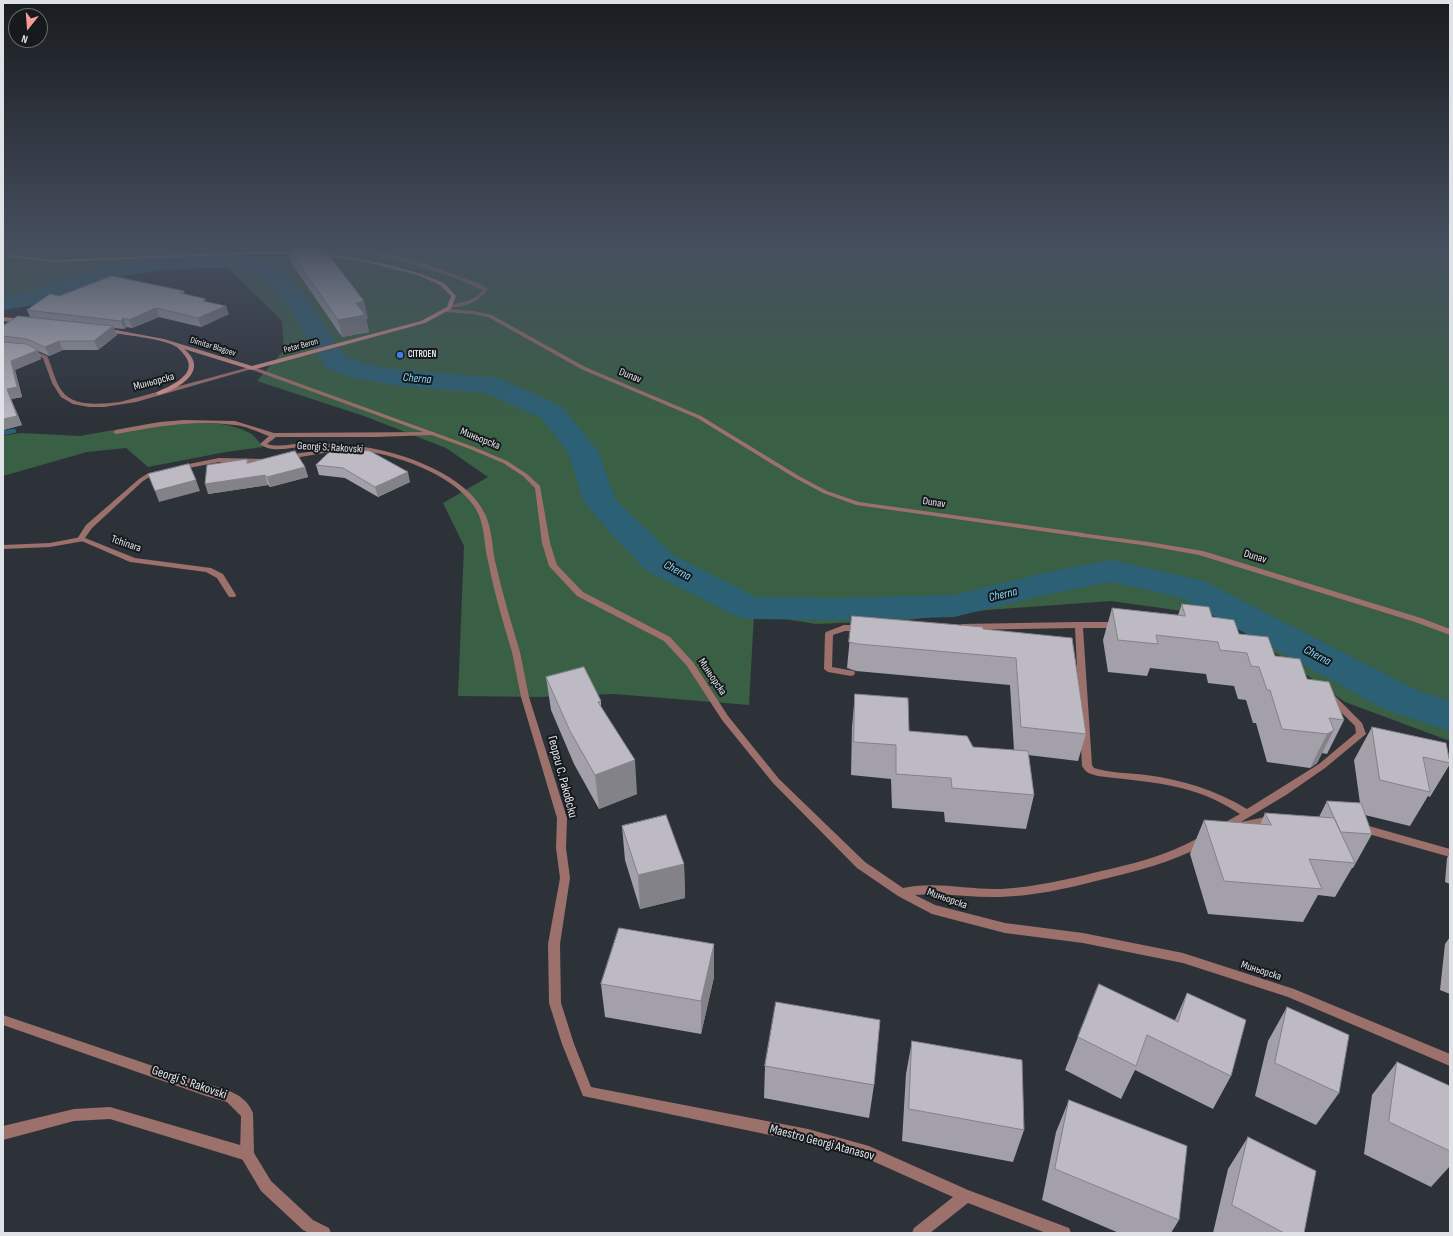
<!DOCTYPE html>
<html>
<head>
<meta charset="utf-8">
<style>
	body { margin:0 }
	#map { position:relative; width:1453px; height:1236px; overflow:hidden; background:#2d3239; font-family:"Sofia Sans Condensed",sans-serif }
	canvas { display:block }
	.frame { position:absolute; inset:0; border:4px solid #dfe2e7; pointer-events:none }
	.north { position:absolute; left:8px; top:8px; width:40px; height:40px; box-sizing:border-box; background:#171a1d; border:1px solid #676a6e; border-radius:50%; rotate:197deg; font-size:11px; font-weight:700; line-height:16px; text-align:center; color:#dfe2e7 }
	.north::after { content:''; display:block; margin:auto; width:14px; height:18px; background:#f59c94; clip-path:polygon(50% 0,100% 100%,50% 72%,0 100%) }
</style>
</head>
<body>
<div id="map">
<canvas width="1453" height="1236"></canvas>
<div class="frame"></div>
<div class="north">N</div>
</div>
<script>
const c = document.querySelector('canvas').getContext('2d');
c.lineJoin = 'round';
function paint(path, color) { c.fillStyle = color; c.fill(path, 'evenodd'); }
function strokePath(path, color, width, dash) { c.strokeStyle = color; c.lineWidth = width; c.lineCap = dash ? 'butt' : 'round'; c.setLineDash(dash || []); c.stroke(path); }
function write(font, color, halo, rows, align = 'center') {
  c.font = font + ' "Sofia Sans Condensed",sans-serif'; c.lineWidth = 4; c.setLineDash([]); c.textBaseline = 'middle'; c.strokeStyle = halo; c.fillStyle = color; for (const [text, x, y, turn = 0] of rows) {
    c.save(); c.translate(x, y); c.rotate((+turn || 0) * Math.PI / 180); c.textAlign = isNaN(turn) ? turn : align; if (halo) c.strokeText(text, 0, 0); c.fillText(text, 0, 0); c.restore();
  }
}
paint(new Path2D(`
	M 3,246 L 1450,246 L 1450,741 L 1345,702 L 1225,617 L 1111,601 L 987,610 L 908,620 L 816,624 L 754,614 L 749,705 L 614,694 L 539,697 L 458,696 L 464,546 L 443,503 L 488,477 L 446,448 L 364,416 L 257,381 L 284,350 L 282,321 L 228,268 L 140,269 L 3,311 Z
	M 153,423 C 184,423 222,418 250,433 C 255,436 259,442 263,447 L 226,452 L 148,467 L 126,448 L 87,452 L 3,476 L 3,436 L 21,433 L 80,436 Z`), '#395f45');
strokePath(new Path2D(`
	M 3,433 L 14,431`), '#2c6075', 4.5);
paint(new Path2D(`
	M 230,255 L 265,259 L 283,273 L 302,292 L 344,356 L 365,364 L 393,369 L 491,377 L 501,379 L 561,406 L 598,451 L 615,499 L 673,555 L 756,597 L 841,598 L 954,595 L 1044,573 L 1111,560 L 1204,581 L 1416,690 L 1450,701 L 1450,731 L 1386,710 L 1179,597 L 1111,582 L 1044,595 L 954,617 L 841,620 L 749,619 L 736,616 L 647,571 L 615,538 L 584,502 L 568,452 L 541,418 L 486,393 L 393,385 L 350,377 L 326,367 L 285,301 L 267,283 L 251,270 L 230,267 L 162,270 L 123,276 L 34,305 L 3,310 L 3,296 C 43,291 79,273 118,264 C 154,255 193,256 230,255 Z`), '#2c6075');
paint(new Path2D(`
	M 184,420 L 235,421 L 274,433 L 434,432 L 435,433 L 432,435 L 375,437 L 276,437 L 267,444 C 280,448 294,443 306,443 C 325,443 345,444 364,447 C 404,453 467,475 485,514 C 492,528 492,546 495,561 C 502,592 511,622 520,652 L 519,654 L 516,655 L 512,652 C 503,622 494,592 488,561 C 484,546 485,528 478,513 C 461,478 401,456 365,451 C 351,448 336,448 322,447 C 315,447 308,447 301,447 C 288,448 271,453 260,444 L 269,436 C 258,432 246,426 234,425 C 194,419 154,427 116,434 L 113,432 L 116,430 L 160,422 Z
	M 334,448 L 337,450 L 336,451 L 288,459 L 285,457 L 288,455 Z
	M 219,458 L 265,459 L 268,461 L 265,463 L 219,462 L 179,470 L 176,468 L 179,466 Z
	M 158,471 L 161,473 L 160,474 L 151,476 L 143,481 L 92,528 L 85,538 L 135,558 L 211,568 L 223,574 L 236,595 L 235,597 L 229,597 L 217,578 L 206,572 L 130,562 L 77,539 L 86,525 L 139,479 L 147,474 Z
	M 1080,533 L 1149,542 L 1203,551 L 1421,618 L 1450,629 L 1450,635 L 1415,622 L 1199,555 L 1149,546 L 1083,537 L 1080,537 L 1079,535 Z
	M 110,1107 L 247,1147 L 252,1149 L 254,1154 L 252,1159 L 247,1161 L 110,1119 L 74,1121 L 3,1140 L 3,1126 L 74,1109 Z`), '#9c706b');
paint(new Path2D(`
	M 269,246 L 276,246 L 298,253 L 296,254 Z
	M 322,246 C 367,246 418,260 460,277 C 469,280 481,283 488,289 C 480,301 465,308 450,307 L 450,305 C 463,302 476,301 483,290 L 453,277 L 405,262 L 357,251 L 328,248 Z
	M 447,309 L 474,311 L 492,315 L 585,367 L 701,416 L 799,476 L 827,491 L 859,502 L 1083,533 L 1087,535 L 1083,537 L 856,505 L 823,493 L 795,478 L 697,418 L 581,369 L 488,317 L 474,314 L 445,312 L 444,311 Z
	M 250,367 L 254,367 L 474,447 L 507,461 L 527,474 L 540,486 L 550,543 L 557,565 L 583,592 L 670,637 L 693,662 L 728,716 L 779,779 L 865,862 L 903,888 C 937,881 967,890 1001,889 C 1034,887 1066,880 1097,872 C 1133,864 1166,856 1198,838 L 1202,837 L 1206,838 L 1207,841 L 1206,844 C 1171,863 1134,872 1096,881 C 1065,889 1033,896 1000,897 C 972,898 944,892 915,895 L 935,905 L 1005,923 L 1083,933 L 1183,953 L 1294,989 L 1450,1054 L 1450,1066 L 1288,997 L 1183,963 L 1083,943 L 1005,933 L 932,914 L 898,896 L 857,868 L 773,783 L 722,720 L 687,666 L 664,641 L 577,596 L 549,566 L 542,543 L 535,488 L 523,476 L 503,463 L 470,449 L 250,369 Z
	M 81,537 L 84,537 L 85,539 L 84,541 L 50,547 L 3,549 L 3,545 L 50,543 Z
	M 1076,622 L 1118,622 L 1122,625 L 1118,628 L 1083,628 L 1092,765 L 1094,768 C 1111,773 1129,773 1146,775 C 1183,780 1216,790 1247,809 L 1319,764 L 1356,733 L 1355,726 L 1327,698 L 1326,696 L 1327,694 L 1333,694 L 1362,723 L 1366,734 L 1325,768 L 1286,795 L 1241,822 L 1270,816 L 1274,817 L 1275,820 L 1274,823 L 1242,830 L 1238,829 L 1237,826 L 1238,824 C 1232,828 1227,833 1220,831 L 1219,828 L 1220,825 L 1240,814 C 1226,805 1211,797 1195,792 C 1164,782 1130,780 1098,776 C 1090,774 1086,773 1082,766 L 1075,628 L 962,630 L 958,627 L 962,624 Z
	M 844,625 L 860,625 L 864,628 L 860,631 L 845,631 L 833,635 L 832,667 L 854,671 L 855,673 L 854,675 L 851,676 L 828,672 L 824,669 L 825,634 L 826,632 Z
	M 516,649 L 520,652 L 529,697 L 567,818 L 566,848 L 570,878 L 560,944 L 561,1003 L 574,1044 L 591,1087 L 808,1129 L 869,1146 L 968,1190 L 1069,1228 L 1071,1233 L 1046,1233 L 968,1203 L 930,1233 L 912,1233 L 914,1228 L 953,1197 L 868,1159 L 808,1143 L 583,1096 L 562,1044 L 549,1003 L 548,944 L 560,878 L 556,848 L 557,818 L 521,697 L 512,652 Z
	M 1362,824 L 1450,849 L 1450,857 L 1358,831 L 1357,828 L 1358,825 Z
	M 3,1015 L 206,1084 C 225,1089 245,1093 253,1113 L 254,1153 L 271,1181 L 313,1220 L 329,1228 L 331,1233 L 309,1233 L 303,1230 L 261,1191 L 242,1159 L 240,1154 L 241,1116 L 227,1102 L 206,1096 L 3,1025 Z`), '#9c706b');
paint(new Path2D(`
	M 28,350 L 32,350 L 47,356 C 52,366 54,378 60,388 C 71,408 100,404 120,402 L 250,367 L 255,368 L 136,402 L 104,407 L 89,407 L 73,404 L 61,397 L 52,383 L 43,358 L 28,352 Z`), '#9c706b');
paint(new Path2D(`
	M 250,252 L 299,252 L 301,253 L 299,254 L 250,254 L 56,262 L 3,256 L 3,254 L 56,260 Z
	M 318,253 L 360,259 L 390,265 L 421,274 L 444,283 L 456,296 L 451,309 L 425,323 L 252,370 L 184,349 C 210,370 180,388 159,395 L 156,393 L 157,392 C 168,387 196,376 187,359 C 185,355 179,348 175,346 C 164,339 120,334 105,332 L 102,330 L 105,328 L 164,339 L 252,366 L 421,321 L 447,307 L 451,296 L 440,285 L 418,275 L 360,261 L 316,255 L 316,254 Z
	M 3,317 L 22,319 L 25,321 L 22,323 L 3,321 Z`), '#d8938b');
paint(new Path2D(`
	M 288,248 L 368,318 L 366,319 L 369,332 L 342,337 L 292,264 Z
	M 184,291 L 185,295 L 207,302 L 229,314 L 201,327 L 159,317 L 132,328 L 127,327 L 124,329 L 114,328 L 117,335 L 98,350 L 63,350 L 49,356 L 38,351 L 41,359 L 15,370 L 22,397 L 11,399 L 22,425 L 3,430 L 3,326 L 30,317 L 27,310 L 59,296 Z
	M 335,447 L 410,482 L 378,497 L 345,478 L 319,475 L 316,465 Z
	M 247,459 L 248,463 L 305,467 L 308,477 L 270,487 L 268,485 L 208,494 Z
	M 1182,604 L 1212,617 L 1275,656 L 1307,679 L 1344,720 L 1327,754 L 1322,753 L 1317,763 L 1310,768 L 1267,762 L 1256,723 L 1253,723 L 1246,700 L 1238,699 L 1234,686 L 1208,683 L 1206,674 L 1150,668 L 1147,676 L 1108,672 L 1103,640 L 1112,608 L 1178,615 Z
	M 852,616 L 1072,638 L 1086,734 L 1078,761 L 1028,755 L 1034,795 L 1026,829 L 945,822 L 944,812 L 892,808 L 891,779 L 851,775 L 852,727 L 855,694 L 909,731 L 973,747 L 1014,750 L 1010,685 L 856,671 L 847,668 Z
	M 546,677 L 601,701 L 601,706 L 637,794 L 599,809 L 574,764 L 551,710 Z
	M 1372,727 L 1450,761 L 1450,764 L 1430,797 L 1428,796 L 1410,826 L 1365,815 L 1372,834 L 1353,868 L 1352,868 L 1335,897 L 1318,895 L 1303,922 L 1208,914 L 1190,854 L 1204,820 L 1260,825 L 1265,813 L 1319,817 L 1327,801 L 1360,803 L 1354,760 Z
	M 622,826 L 684,864 L 685,898 L 640,909 L 625,860 Z
	M 1450,854 L 1450,884 L 1445,882 L 1447,858 Z
	M 1450,937 L 1450,994 L 1440,990 L 1445,944 Z
	M 714,944 L 714,977 L 701,1034 L 605,1017 L 601,984 Z
	M 1187,993 L 1231,1076 L 1213,1109 L 1135,1070 L 1121,1099 L 1065,1070 L 1078,1037 L 1175,1020 Z
	M 1287,1007 L 1339,1093 L 1316,1125 L 1255,1096 L 1268,1041 Z
	M 912,1041 L 1024,1130 L 1013,1162 L 902,1141 L 906,1074 Z
	M 1397,1062 L 1450,1086 L 1450,1166 L 1431,1187 L 1364,1154 L 1372,1095 Z
	M 765,1066 L 874,1085 L 869,1118 L 764,1098 Z
	M 1069,1100 L 1179,1220 L 1171,1233 L 1119,1233 L 1042,1200 L 1056,1132 Z
	M 1248,1137 L 1304,1233 L 1213,1233 L 1228,1169 Z`), '#a3a0a9');
paint(new Path2D(`
	M 364,301 L 368,318 L 366,319 L 369,332 L 342,337 L 338,320 L 356,303 Z
	M 226,306 L 229,314 L 201,327 L 198,318 Z
	M 156,308 L 159,317 L 132,328 L 129,320 Z
	M 123,318 L 127,327 L 124,329 L 121,321 Z
	M 113,326 L 117,335 L 98,350 L 94,341 Z
	M 59,341 L 63,350 L 49,356 L 45,347 Z
	M 38,350 L 41,359 L 15,370 L 22,397 L 11,399 L 22,425 L 3,430 L 3,419 L 11,361 Z
	M 305,467 L 308,477 L 270,487 L 267,477 Z
	M 408,472 L 410,482 L 378,497 L 375,487 Z
	M 265,475 L 268,485 L 208,494 L 205,484 Z
	M 196,480 L 200,491 L 159,502 L 155,491 Z
	M 1334,730 L 1317,763 L 1310,768 L 1327,734 Z
	M 635,760 L 637,794 L 599,809 L 595,775 Z
	M 684,864 L 685,898 L 640,909 L 638,875 Z
	M 714,944 L 714,977 L 701,1034 L 701,1001 Z`), '#848289');
const building = new Path2D(`
	M 302,246 L 322,246 L 364,301 L 356,303 L 365,315 L 338,320 L 288,248 Z
	M 112,276 L 184,291 L 180,293 L 206,299 L 203,301 L 226,306 L 198,318 L 156,308 L 129,320 L 123,318 L 121,321 L 27,310 L 50,294 L 59,296 Z
	M 18,316 L 113,326 L 94,341 L 59,341 L 45,347 L 27,339 L 3,336 L 3,326 Z
	M 3,342 L 26,344 L 38,350 L 11,361 L 17,387 L 7,389 L 17,416 L 3,419 Z
	M 335,447 L 370,451 L 408,472 L 375,487 L 343,468 L 316,465 Z
	M 295,451 L 305,467 L 267,477 L 265,475 L 205,484 L 207,465 L 247,459 L 247,463 Z
	M 189,464 L 196,480 L 155,491 L 148,474 Z
	M 1182,604 L 1209,607 L 1212,617 L 1234,620 L 1239,634 L 1268,637 L 1275,656 L 1300,659 L 1307,679 L 1329,682 L 1344,720 L 1329,718 L 1334,730 L 1327,734 L 1282,729 L 1270,690 L 1267,690 L 1259,667 L 1251,666 L 1247,653 L 1220,650 L 1218,642 L 1156,635 L 1158,644 L 1118,640 L 1112,608 L 1185,616 Z
	M 852,616 L 983,627 L 983,629 L 1072,638 L 1086,734 L 1021,727 L 1016,658 L 858,644 L 849,642 Z
	M 584,667 L 601,701 L 598,702 L 635,760 L 595,775 L 570,731 L 546,677 Z
	M 855,694 L 908,698 L 909,731 L 967,736 L 973,747 L 1028,751 L 1034,795 L 952,788 L 951,778 L 896,774 L 896,745 L 854,742 Z
	M 1372,727 L 1446,743 L 1450,763 L 1423,757 L 1430,792 L 1380,780 Z
	M 1327,801 L 1361,803 L 1372,834 L 1341,832 Z
	M 1265,813 L 1334,818 L 1355,863 L 1309,859 L 1322,889 L 1224,881 L 1204,820 L 1271,825 Z
	M 666,815 L 684,864 L 638,875 L 622,826 Z
	M 619,928 L 714,944 L 701,1001 L 601,984 Z
	M 1099,984 L 1178,1022 L 1187,993 L 1246,1020 L 1231,1076 L 1147,1035 L 1136,1066 L 1078,1037 Z
	M 776,1002 L 880,1020 L 874,1085 L 765,1066 Z
	M 1287,1007 L 1349,1035 L 1339,1093 L 1275,1063 Z
	M 912,1041 L 1022,1060 L 1024,1130 L 909,1109 Z
	M 1397,1062 L 1450,1086 L 1450,1151 L 1389,1122 Z
	M 1069,1100 L 1187,1146 L 1179,1220 L 1055,1169 Z
	M 1248,1137 L 1316,1171 L 1304,1233 L 1284,1233 L 1232,1205 Z`);
paint(building, '#bdbac4');
strokePath(building, '#848289', 1);
const sky = c.createLinearGradient(0, 0, 0, 419);
sky.addColorStop(0, '#191c1f');
sky.addColorStop(0.59, '#464f5f');
sky.addColorStop(1, '#464f5f00');
c.fillStyle = sky;
c.fillRect(0, 0, 1453, 419);
for (const [x, y, r, color] of [
	[400,355,4,"#3f7fe0"]
]) { const dot = new Path2D(); dot.arc(x, y, r, 0, 2 * Math.PI); c.fillStyle = color; c.fill(dot); strokePath(dot, '#171a1d', 1.5); }
write('9px', '#dfe2e7', '#171a1d', [
	["Petar Beron",301,346,-15],
	["Dimitar Blagoev",213,347,17]
]);
write('bold 9px', '#dfe2e7', '#171a1d', [
	["CITROEN",408,355]
], 'left');
write('11px', '#dfe2e7', '#171a1d', [
	["Dunav",630,376,22],
	["Миньорска",154,382,-15],
	["Миньорска",480,439,22],
	["Georgi S. Rakovski",330,448,3],
	["Dunav",934,503,8],
	["Tchinara",126,544,19],
	["Dunav",1255,557,17],
	["Миньорска",712,677,56],
	["Миньорска",947,899,20],
	["Миньорска",1261,971,18]
]);
write('italic 12px', '#86d9fe', '#171a1d', [
	["Cherna",417,379,5],
	["Cherna",677,571,28],
	["Cherna",1003,595,-13],
	["Cherna",1317,656,28]
]);
write('13px', '#dfe2e7', '#171a1d', [
	["Георги С. Раковски",562,777,75],
	["Georgi S. Rakovski",189,1083,19],
	["Maestro Georgi Atanasov",822,1143,15]
]);
</script>
</body>
</html>
